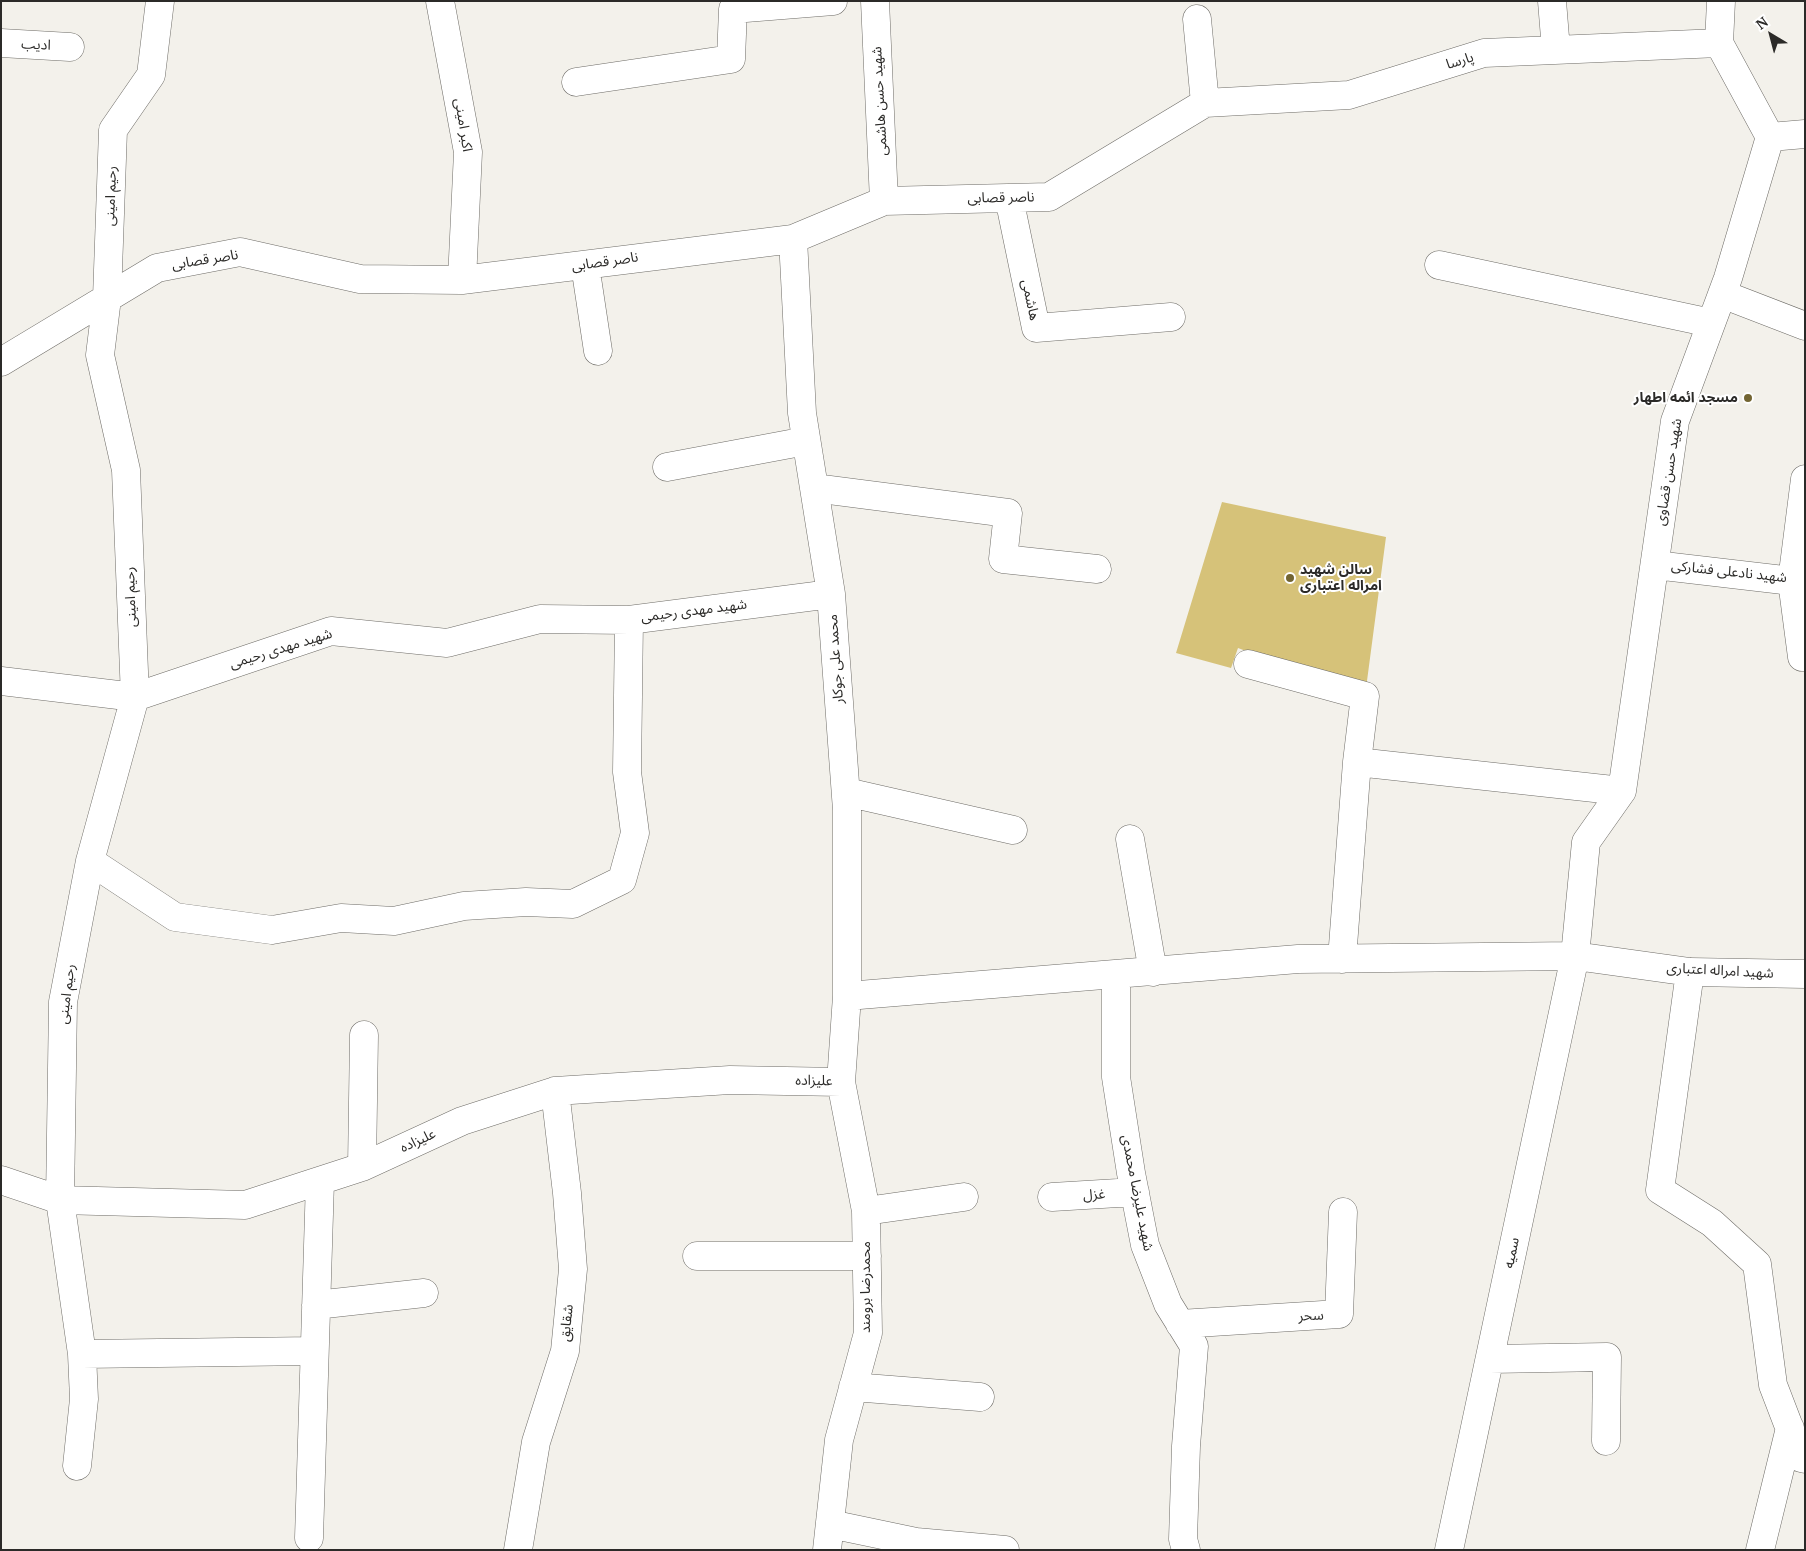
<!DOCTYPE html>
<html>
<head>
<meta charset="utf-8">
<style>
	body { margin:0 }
	#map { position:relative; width:1806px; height:1551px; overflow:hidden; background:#f3f1eb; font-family:"PT Serif",serif }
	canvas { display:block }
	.frame { position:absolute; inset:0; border:2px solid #2b2a28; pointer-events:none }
	.north { position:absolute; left:1746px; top:10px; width:50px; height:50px; -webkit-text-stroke:4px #fff; paint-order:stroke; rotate:323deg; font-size:14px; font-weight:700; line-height:20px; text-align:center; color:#2b2a28 }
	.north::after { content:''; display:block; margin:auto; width:18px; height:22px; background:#2b2a28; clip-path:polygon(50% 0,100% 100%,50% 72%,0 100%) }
</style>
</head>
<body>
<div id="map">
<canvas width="1806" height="1551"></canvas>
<div class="frame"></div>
<div class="north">N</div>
</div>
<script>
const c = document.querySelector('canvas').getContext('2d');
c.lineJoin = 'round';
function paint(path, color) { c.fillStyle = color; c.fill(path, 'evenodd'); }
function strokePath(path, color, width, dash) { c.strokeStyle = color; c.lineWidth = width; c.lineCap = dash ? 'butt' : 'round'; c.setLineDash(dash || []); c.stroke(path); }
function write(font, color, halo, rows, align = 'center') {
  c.font = font + ' "PT Serif","Noto Sans Arabic",serif'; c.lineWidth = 4; c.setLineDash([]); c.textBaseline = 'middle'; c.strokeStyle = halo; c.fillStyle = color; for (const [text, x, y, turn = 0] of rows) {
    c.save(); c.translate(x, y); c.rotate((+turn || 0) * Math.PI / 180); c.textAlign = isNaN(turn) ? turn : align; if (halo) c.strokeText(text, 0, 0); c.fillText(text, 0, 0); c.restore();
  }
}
paint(new Path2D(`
	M 1222,502 L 1386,537 L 1365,696 L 1238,648 L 1231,668 L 1176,653 Z`), '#d6c279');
const minor = new Path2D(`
	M 440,1 L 468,152 L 462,280
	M 875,1 L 884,201
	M 1552,1 L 1556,50
	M 1197,19 L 1205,103
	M 1,43 L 70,47
	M 576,82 L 731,59 L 733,9 L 833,1
	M 1770,137 L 1805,134
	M 1009,198 L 1036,328 L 1171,317
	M 793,239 L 802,413 L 831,594 L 847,810 L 847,996 L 841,1082 L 866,1211 L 868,1333 L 839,1440 L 827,1550
	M 585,265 L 598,351
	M 1439,265 L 1711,323
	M 1722,294 L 1805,326
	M 1,362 L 157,268 L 240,252 L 360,279 L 462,280 L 793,239 L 884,201 L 1049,197 L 1205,103 L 1349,95 L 1484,53 L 1719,43
	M 667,467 L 806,441
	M 814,488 L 1008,513 L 1003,559 L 1097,569
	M 1655,565 L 1792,581 L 1805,479
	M 1792,581 L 1802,657 L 1805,657
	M 1248,664 L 1365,696 L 1357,762 L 1342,959
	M 1,681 L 135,697 L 331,631 L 447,643 L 540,619 L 629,620 L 831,594
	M 1357,762 L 1622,791
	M 846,792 L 1013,830
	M 1130,839 L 1153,972
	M 90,861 L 175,917 L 272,930 L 341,918 L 394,921 L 464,906 L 526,902 L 573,904 L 622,880 L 635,833 L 627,772 L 629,620
	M 1690,972 L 1660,1190 L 1712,1223 L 1757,1264 L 1773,1385 L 1801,1458 L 1805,1459
	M 1116,975 L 1116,1077 L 1131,1173 L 1145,1245 L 1168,1304 L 1194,1346 L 1186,1446 L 1183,1539 L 1186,1550
	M 847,996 L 1298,959 L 1575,956 L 1690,972 L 1805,974
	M 362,1167 L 364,1035
	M 1,1180 L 60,1200 L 245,1205 L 362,1167 L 462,1121 L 555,1091 L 730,1080 L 841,1082
	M 1052,1197 L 1135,1192
	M 866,1211 L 964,1197
	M 697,1256 L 867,1256
	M 316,1305 L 424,1293
	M 1180,1324 L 1339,1314 L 1343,1212
	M 82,1354 L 314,1351
	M 1490,1359 L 1607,1357 L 1606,1441
	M 853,1387 L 980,1397
	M 77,1466 L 84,1399 L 82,1354 L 60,1200 L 63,1002 L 90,861 L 135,697 L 126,470 L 100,355 L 107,298 L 113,130 L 151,75 L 160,1
	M 830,1524 L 916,1542 L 1005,1550
	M 309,1538 L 320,1181
	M 518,1550 L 536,1442 L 565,1351 L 573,1269 L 567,1193 L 555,1091
	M 1449,1550 L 1575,956 L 1586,842 L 1622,791 L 1675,421 L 1728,278 L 1770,137 L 1719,43 L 1721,1
	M 1760,1550 L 1790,1428`);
strokePath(minor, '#6e6c67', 29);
strokePath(minor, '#fff', 28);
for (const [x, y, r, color] of [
	[1748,398,5,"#736532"],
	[1290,578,5,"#736532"]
]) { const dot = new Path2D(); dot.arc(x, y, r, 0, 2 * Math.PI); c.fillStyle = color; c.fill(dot); strokePath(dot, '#fff', 2); }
write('14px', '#2b2a28', '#fff', [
	["ادیب",36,45,3],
	["پارسا",1460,61,-17],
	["شهید حسن هاشمی",880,101,-93],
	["اکبر امینی",463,125,81],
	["رحیم امینی",111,196,-88],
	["ناصر قصابی",1001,198,-1],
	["ناصر قصابی",205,260,-9],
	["ناصر قصابی",605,262,-8],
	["هاشمی",1030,300,78],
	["شهید حسن قضاوی",1669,472,-81],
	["شهید نادعلی فشارکی",1729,572,6],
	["رحیم امینی",131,597,-92],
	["شهید مهدی رحیمی",694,611,-7],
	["شهید مهدی رحیمی",281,649,-17],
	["محمد علی جوکار",836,659,-94],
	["شهید امراله اعتباری",1720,971,3],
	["رحیم امینی",67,994,-83],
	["علیزاده",814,1081,1],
	["علیزاده",418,1141,-25],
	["شهید علیرضا محمدی",1137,1193,79],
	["غزل",1094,1195,-4],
	["سمیه",1512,1253,-78],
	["محمدرضا برومند",866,1287,-90],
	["سحر",1311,1316,-3],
	["شقایق",567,1323,-84]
]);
write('bold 14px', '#2b2a28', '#fff', [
	["مسجد ائمه اطهار",1738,398],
	["سالن شهید",1300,570,"left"],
	["امراله اعتباری",1300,586,"left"]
], 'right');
</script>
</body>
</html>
